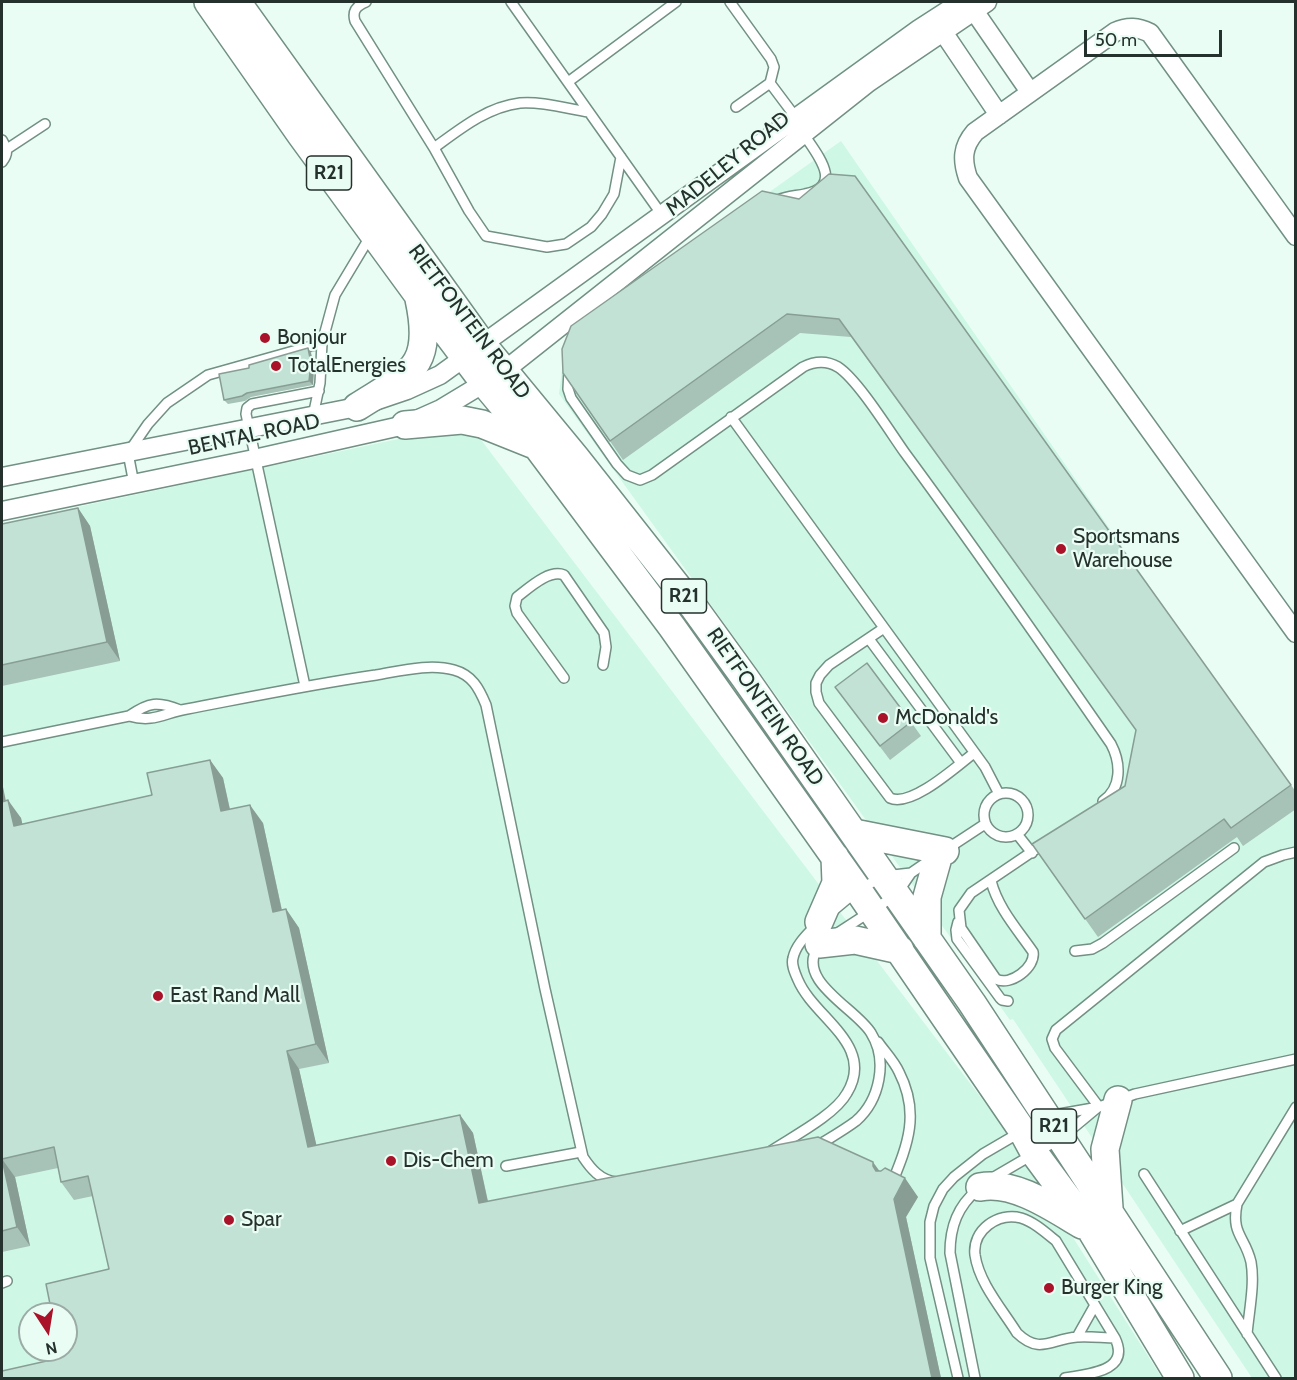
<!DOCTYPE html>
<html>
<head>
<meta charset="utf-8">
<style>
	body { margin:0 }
	#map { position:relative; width:1297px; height:1380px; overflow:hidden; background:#eafdf5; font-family:Cabin,sans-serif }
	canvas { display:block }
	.frame { position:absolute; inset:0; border:3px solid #24312c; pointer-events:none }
	.north { position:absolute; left:18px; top:1302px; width:60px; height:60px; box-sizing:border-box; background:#eafdf5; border:2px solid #9baba5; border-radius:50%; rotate:168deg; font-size:16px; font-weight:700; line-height:24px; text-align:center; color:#24312c }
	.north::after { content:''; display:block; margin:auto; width:21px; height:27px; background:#a91228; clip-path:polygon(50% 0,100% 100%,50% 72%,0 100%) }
	.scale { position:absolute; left:1084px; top:30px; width:138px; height:27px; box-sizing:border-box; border:3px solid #24312c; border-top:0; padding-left:8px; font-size:18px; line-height:21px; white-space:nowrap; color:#24312c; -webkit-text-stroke:4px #eafdf5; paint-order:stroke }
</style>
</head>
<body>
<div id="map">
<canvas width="1297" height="1380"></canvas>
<div class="frame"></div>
<div class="north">N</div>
<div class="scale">50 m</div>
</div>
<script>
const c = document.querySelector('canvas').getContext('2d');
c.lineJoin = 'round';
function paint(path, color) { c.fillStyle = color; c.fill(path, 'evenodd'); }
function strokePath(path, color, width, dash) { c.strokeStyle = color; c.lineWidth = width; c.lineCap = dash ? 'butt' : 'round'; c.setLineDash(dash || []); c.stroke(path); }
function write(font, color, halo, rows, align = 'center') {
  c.font = font + ' Cabin,sans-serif'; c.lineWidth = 4.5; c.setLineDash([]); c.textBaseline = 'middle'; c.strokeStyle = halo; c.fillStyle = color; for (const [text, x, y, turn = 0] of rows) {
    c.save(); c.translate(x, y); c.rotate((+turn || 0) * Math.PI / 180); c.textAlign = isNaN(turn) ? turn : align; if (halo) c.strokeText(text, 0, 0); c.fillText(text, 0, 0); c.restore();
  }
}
paint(new Path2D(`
	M 841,141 L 1295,796 L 1295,1378 L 1252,1378 L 1013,1019 L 1010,1020 L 559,394 L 566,337 Z
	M 469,424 L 1001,1124 L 1162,1378 L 2,1378 L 2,523 ZM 30,1314 L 66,1314 L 66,1350 L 30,1350 Z`), '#cef7e6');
const service = new Path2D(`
	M 366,2 C 356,6 352,11 355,21 L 434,148 L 469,211 L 486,236 L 547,247 L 566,244 L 591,227 L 602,214 L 614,194 L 621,157
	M 511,2 L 662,215
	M 730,2 L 771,59 L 774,67 L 770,83 L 736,107
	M 568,82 L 676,2
	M 770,83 L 797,119
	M 2,140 C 7,149 9,153 2,162
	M 434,148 C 460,129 487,107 520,103 C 542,101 568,109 589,112
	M 7,149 L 45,124
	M 778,200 C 787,196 796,196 805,194 C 846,186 815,152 803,133
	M 569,369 L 568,389 L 571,398 L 617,464 L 627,475 L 640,480 L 652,475 L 803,367 C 815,361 826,360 838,367 C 858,380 890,432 905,453 C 976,549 1043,646 1111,744 C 1121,763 1122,788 1103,801
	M 313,416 L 320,383 L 322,343 L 335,295 L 371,235
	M 731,417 L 985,767 L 999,794
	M 134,484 L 128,453 L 148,424 L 167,403 L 208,375 L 322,343
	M 884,628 L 829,665 L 820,675 L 816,683 L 816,692 L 819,703 L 890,798 C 911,808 957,766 974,753
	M 869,639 L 961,763
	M 564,678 L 517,613 L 515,606 L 517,597 C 529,588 549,569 564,575 L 604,633 L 606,647 L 603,665
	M 305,686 L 246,414 L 247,408 L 252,404 L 319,391
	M 129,716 C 154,723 164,713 187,709 C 250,697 313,684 376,675 C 400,671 430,663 454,670 C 472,675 479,688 486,705 L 545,989 L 583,1157 C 591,1169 600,1180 616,1182
	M 2,742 L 129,716 C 149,702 158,701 180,710
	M984 815a22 22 0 1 1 44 0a22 22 0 1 1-44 0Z
	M 1017,834 L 1032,853
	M 947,849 L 985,824
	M 991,881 C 998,908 1017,929 1033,952 C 1036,967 1010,987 996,979 L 961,928 L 959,910 L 971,893 L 1045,843
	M 834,910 L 858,890 L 884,876 L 911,873
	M 958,922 L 956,930 L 957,939 L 1000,998 L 1002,1000 L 1008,1001
	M 836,934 L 896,895 L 911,873 L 930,860
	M 1075,951 L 1092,949 L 1103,943 L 1234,848
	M 878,1042 C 885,1052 894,1061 899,1072 C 920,1113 908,1144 892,1183
	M 1099,1107 L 1055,1048 L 1052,1039 L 1056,1030 L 1264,862 L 1283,855 L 1296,852
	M 817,1146 C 830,1138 844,1130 856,1121 C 880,1100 888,1060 871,1033 C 857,1009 795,981 818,947
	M 771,1151 C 792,1137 835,1115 847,1093 C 876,1045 814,1018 798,980 C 795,973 791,965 793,958 C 796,944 808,934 817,924
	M 506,1166 L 581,1152
	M 1144,1174 L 1276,1378
	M 989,1180 L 1061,1138 L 1097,1108
	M 1180,1231 L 1237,1204
	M 2,1283 L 7,1281
	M 1247,1334 C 1249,1311 1255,1284 1251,1262 C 1245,1236 1231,1235 1237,1204 L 1296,1107
	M 1077,1337 L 1095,1305
	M 958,1378 L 930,1258 L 930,1222 L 934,1206 L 943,1189 L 954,1177 L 983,1154 L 1048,1116 L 1099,1107 L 1135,1094 L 1296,1059
	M 975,1378 L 950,1253 C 950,1226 958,1206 978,1189
	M 1065,1378 C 1087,1374 1131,1372 1115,1338 L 1056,1241 C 1045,1232 1034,1222 1021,1218 C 998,1212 972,1230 975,1255 C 979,1283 1002,1309 1017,1333 C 1040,1355 1051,1339 1077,1337 C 1090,1336 1103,1338 1115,1338`);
const minor = new Path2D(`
	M 968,2 L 1030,92
	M 937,23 L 999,115
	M 1296,236 L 1150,33 C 1138,27 1128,26 1115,32 L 975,132 C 962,147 962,160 968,178 L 1296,633
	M 2,477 L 357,407 L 407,390 L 440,375 L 919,29 L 961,2
	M 2,511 L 254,459 L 405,425 L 441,409 L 504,371 L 869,82 L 987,2`);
const primary = new Path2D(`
	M 208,2 L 301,135 L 418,295 L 485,384 L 536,445 L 672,627 L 858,890 L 1022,1130 L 1035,1154 L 1091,1230 L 1180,1378
	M 237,2 L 482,344 L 576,458 L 695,609 L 745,678 L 972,1003 L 1218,1378
	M 357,407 C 410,373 434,369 419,299
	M 405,425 L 462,420 L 482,424 L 532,444
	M 854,833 L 945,851
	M 819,922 L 836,883 L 835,857
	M 927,939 L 927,897 L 939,854
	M 819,944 L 855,940 L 900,950
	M 980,1187 C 1014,1180 1055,1209 1082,1225
	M 1109,1208 L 1105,1149 L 1118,1100`);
strokePath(service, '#729084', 12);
strokePath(minor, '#729084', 21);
strokePath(primary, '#729084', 30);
strokePath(service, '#fff', 9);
strokePath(minor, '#fff', 18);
strokePath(primary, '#fff', 27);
paint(new Path2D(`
	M 855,176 L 1296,792 L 1296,809 L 1243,846 L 1237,837 L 1098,937 L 1032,844 L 1125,786 L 1136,730 L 851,337 L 800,333 L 623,460 L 563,373 L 799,199 Z
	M 308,348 L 311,353 L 314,368 L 313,385 L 251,397 L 245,401 L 228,404 L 224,400 L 249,368 Z
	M 78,508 L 90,526 L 120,661 L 2,686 L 2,524 Z
	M 835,687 L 911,722 L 921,736 L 890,760 Z
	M 210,760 L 223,778 L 230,809 L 263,823 L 282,910 L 286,909 L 299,928 L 329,1063 L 299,1069 L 316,1145 L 460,1115 L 473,1133 L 488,1201 L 879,1171 L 918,1197 L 906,1217 L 941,1378 L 2,1378 L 60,1358 L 109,1269 L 93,1196 L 74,1200 L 61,1182 L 58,1168 L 15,1177 L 30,1246 L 2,1252 L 2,782 L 5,801 L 21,818 L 22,824 L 152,795 Z`), '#a7c2b7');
paint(new Path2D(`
	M 308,348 L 311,353 L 314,368 L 313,385 L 309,381 Z
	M 78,508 L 90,526 L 120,661 L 107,642 Z
	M 210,760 L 223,778 L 234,829 L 221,811 Z
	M 2,782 L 10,821 L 2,809 Z
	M 8,800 L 21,818 L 27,844 L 14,826 Z
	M 250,805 L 263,823 L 286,930 L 273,912 Z
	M 286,909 L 299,928 L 329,1063 L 316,1044 Z
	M 287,1051 L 299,1069 L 321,1165 L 308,1147 Z
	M 460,1115 L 473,1133 L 492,1221 L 479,1203 Z
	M 2,1159 L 15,1177 L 30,1246 L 17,1227 Z
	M 873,1162 L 886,1180 L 885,1185 L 873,1166 Z
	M 905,1178 L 918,1197 L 906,1217 L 941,1378 L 932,1378 L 894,1199 Z`), '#889e95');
const building = new Path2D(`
	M 829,174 L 855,176 L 1291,785 L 1231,828 L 1224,819 L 1085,919 L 1032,844 L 1125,786 L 1136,730 L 839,319 L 787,314 L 610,441 L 563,373 L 562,349 L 571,326 L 762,191 L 799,199 Z
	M 308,348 L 311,363 L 309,381 L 247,393 L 242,396 L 224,400 L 219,374 L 249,368 L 249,365 Z
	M 78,508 L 107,642 L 2,665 L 2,524 Z
	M 867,663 L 911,722 L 880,746 L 835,687 Z
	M 210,760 L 221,811 L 250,805 L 273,912 L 286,909 L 316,1044 L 287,1051 L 308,1147 L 460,1115 L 479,1203 L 818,1137 L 873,1162 L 873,1166 L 876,1171 L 881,1171 L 885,1168 L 905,1178 L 894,1199 L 932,1378 L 2,1378 L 2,1371 L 60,1358 L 59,1350 L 66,1350 L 66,1314 L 52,1314 L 46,1284 L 109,1269 L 88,1176 L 61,1182 L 54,1147 L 2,1159 L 17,1227 L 2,1231 L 2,802 L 8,800 L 14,826 L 152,795 L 147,773 Z`);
paint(building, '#c2e2d5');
strokePath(building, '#889e95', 1.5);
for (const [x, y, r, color] of [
	[265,338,6,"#a91228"],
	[276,366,6,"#a91228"],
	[1061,549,6,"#a91228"],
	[883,718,6,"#a91228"],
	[158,996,6,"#a91228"],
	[391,1161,6,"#a91228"],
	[229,1220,6,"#a91228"],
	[1049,1288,6,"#a91228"]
]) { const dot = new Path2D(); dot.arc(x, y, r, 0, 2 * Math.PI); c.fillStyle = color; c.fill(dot); strokePath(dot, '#eafdf5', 2); }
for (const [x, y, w] of [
	[329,173,45],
	[684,596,45],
	[1054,1126,45]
]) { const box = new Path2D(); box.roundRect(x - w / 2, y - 17, w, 34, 4.5); c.fillStyle = '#eafdf5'; c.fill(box); strokePath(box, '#24312c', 1.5); }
write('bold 20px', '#24312c', null, [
	["R21",329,173],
	["R21",684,596],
	["R21",1054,1126]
]);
write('21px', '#24312c', '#eafdf5', [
	["MADELEY ROAD",728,164,-39],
	["RIETFONTEIN ROAD",469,322,53],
	["BENTAL ROAD",254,435,-12],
	["RIETFONTEIN ROAD",765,707,55]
]);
write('21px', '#24312c', '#eafdf5', [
	["Bonjour",277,338],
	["TotalEnergies",288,366],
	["Sportsmans",1073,537],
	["Warehouse",1073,561],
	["McDonald's",895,718],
	["East Rand Mall",170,996],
	["Dis-Chem",403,1161],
	["Spar",241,1220],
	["Burger King",1061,1288]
], 'left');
</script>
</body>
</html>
